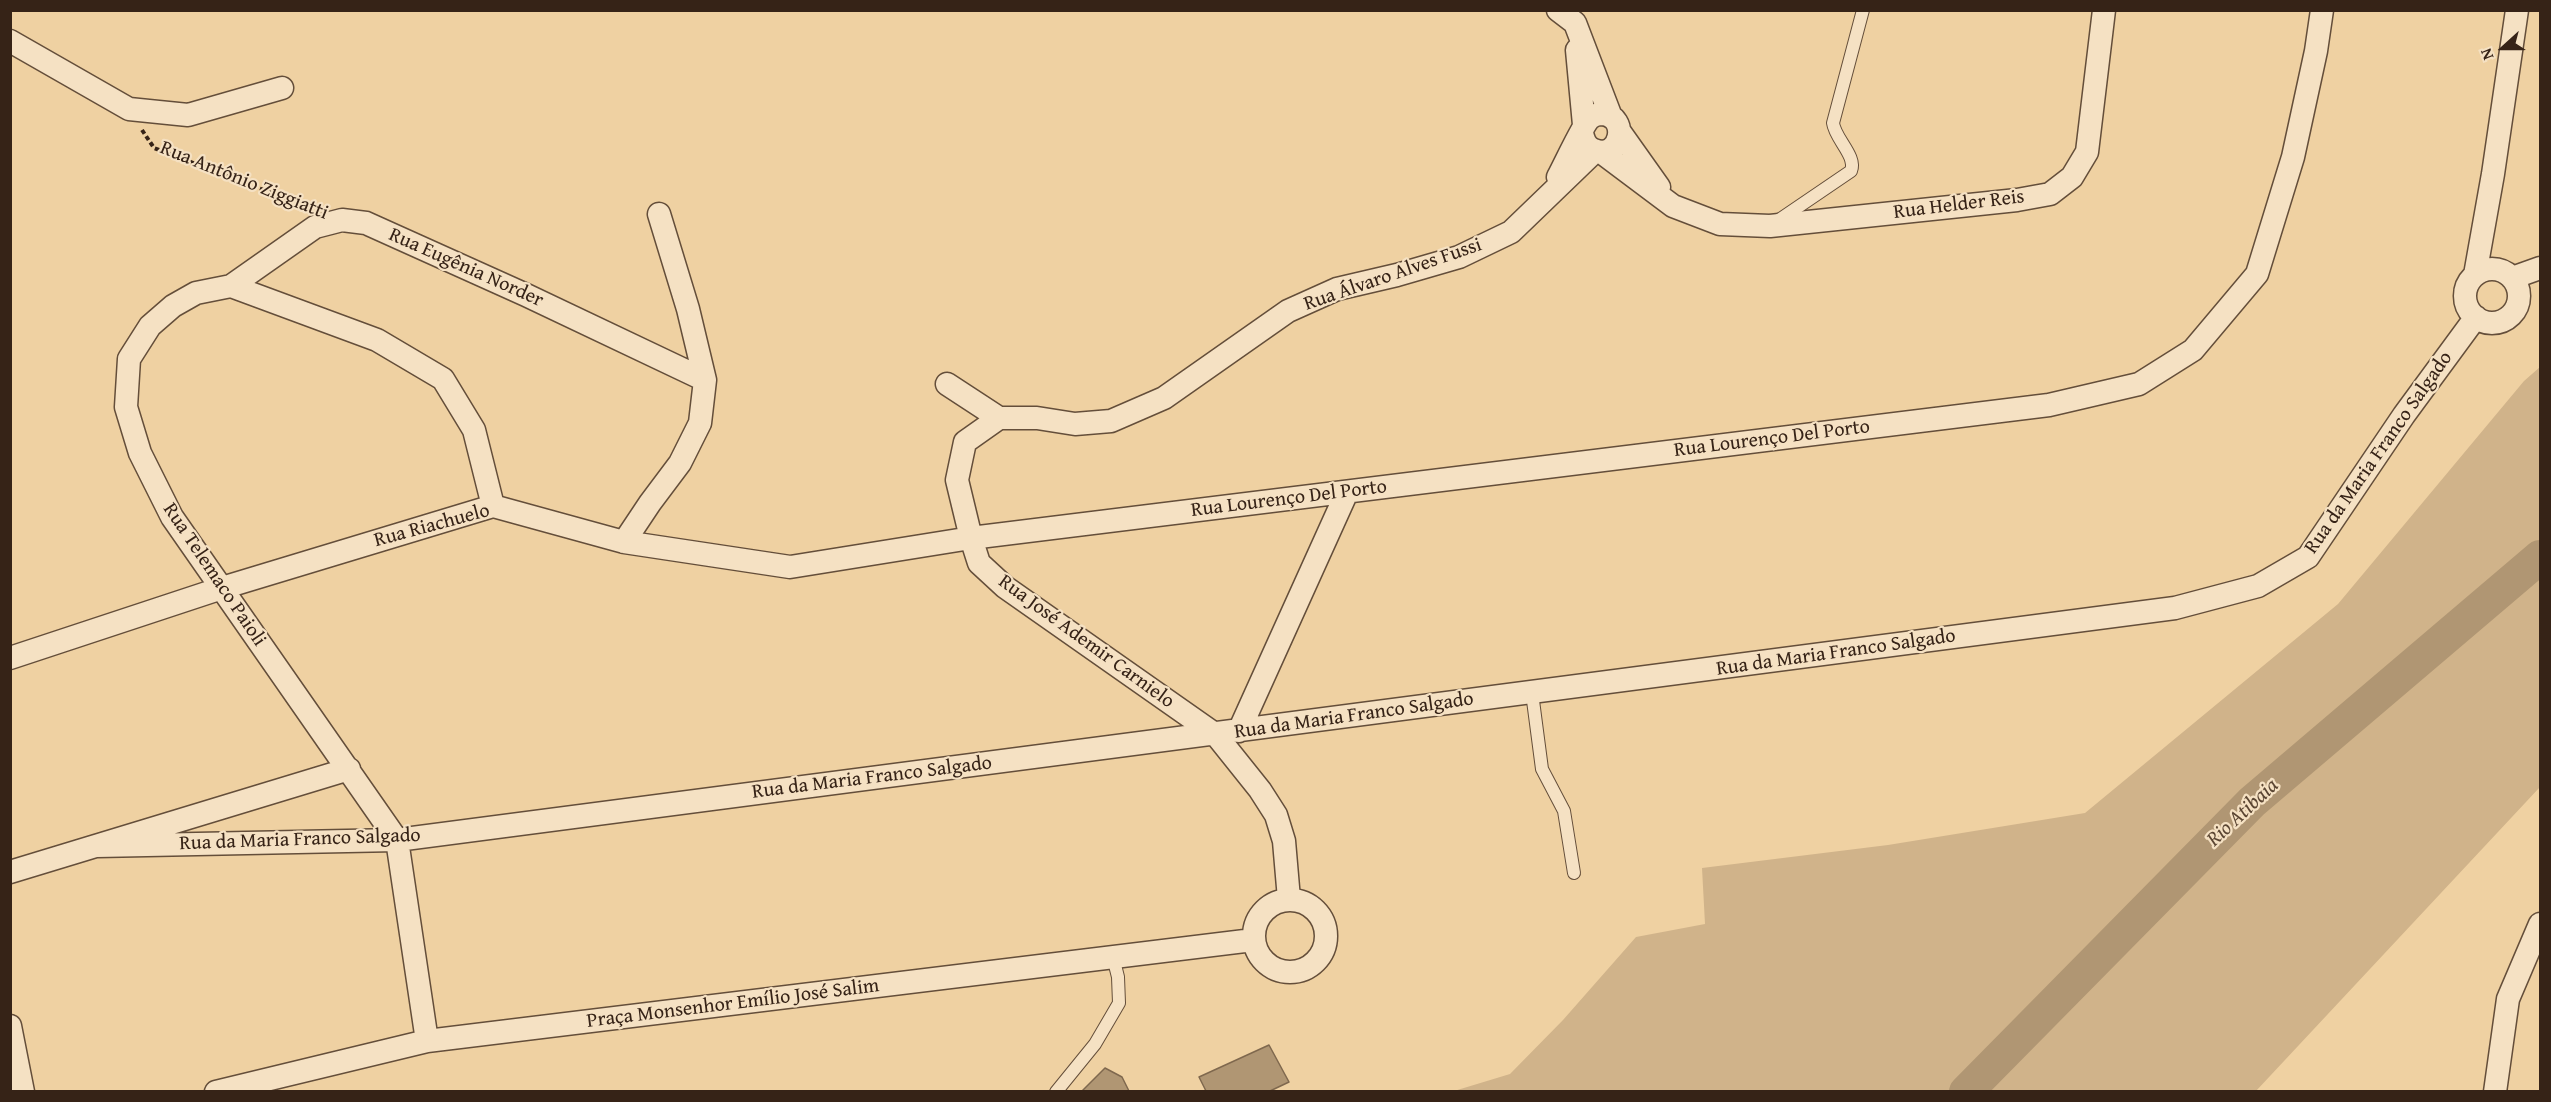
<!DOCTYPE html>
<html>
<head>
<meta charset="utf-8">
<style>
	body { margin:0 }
	#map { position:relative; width:2551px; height:1102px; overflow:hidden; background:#efd1a2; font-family:"Gentium Book Plus",serif }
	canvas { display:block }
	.frame { position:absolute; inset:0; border:12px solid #362317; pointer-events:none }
	.north { position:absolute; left:2473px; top:18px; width:60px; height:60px; -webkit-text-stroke:4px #f5e1c3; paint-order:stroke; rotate:249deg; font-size:16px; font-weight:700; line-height:24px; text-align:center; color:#362317 }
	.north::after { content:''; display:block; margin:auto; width:21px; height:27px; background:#362317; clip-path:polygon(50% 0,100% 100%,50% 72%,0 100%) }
</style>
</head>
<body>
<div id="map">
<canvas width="2551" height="1102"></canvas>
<div class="frame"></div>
<div class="north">N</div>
</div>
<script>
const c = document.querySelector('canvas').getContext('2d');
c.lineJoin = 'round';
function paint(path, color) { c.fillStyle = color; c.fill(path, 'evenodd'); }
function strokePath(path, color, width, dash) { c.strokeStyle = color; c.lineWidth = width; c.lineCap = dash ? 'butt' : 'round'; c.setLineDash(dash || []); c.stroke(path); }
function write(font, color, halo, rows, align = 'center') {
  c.font = font + ' "Gentium Book Plus",serif'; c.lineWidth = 4.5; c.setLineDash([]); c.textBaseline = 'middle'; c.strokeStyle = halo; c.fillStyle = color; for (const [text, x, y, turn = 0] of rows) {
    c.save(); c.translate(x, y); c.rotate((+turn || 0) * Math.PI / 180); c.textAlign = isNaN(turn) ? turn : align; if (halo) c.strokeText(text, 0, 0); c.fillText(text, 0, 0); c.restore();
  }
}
paint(new Path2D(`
	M 2540,367 L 2540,787 L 2256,1091 L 1454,1091 L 1510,1074 L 1563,1020 L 1636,937 L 1705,924 L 1702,868 L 1888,845 L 2085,813 L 2338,604 L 2524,381 Z`), '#d0b38a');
const water = new Path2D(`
	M 1269,1045 L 1289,1082 L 1270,1091 L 1206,1091 L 1199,1077 Z
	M 1105,1068 L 1122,1077 L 1129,1091 L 1082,1091 Z`);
paint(water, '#b09673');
strokePath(water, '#7f684e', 1.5);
strokePath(new Path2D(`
	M 1966,1092 L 2252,802 L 2540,557`), '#b09673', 34);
const service = new Path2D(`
	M 1776,222 L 1851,171 C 1857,156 1835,139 1833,123 L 1863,10
	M 1532,693 L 1542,769 L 1564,811 L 1574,873
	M 1056,1092 L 1095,1044 L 1119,1003 L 1118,977 L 1113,957`);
const minor = new Path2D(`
	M 1558,10 L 1575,23 L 1611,117
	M 10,41 L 129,109 L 188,115 L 282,88
	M 1577,50 L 1584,125
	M 1620,132 L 1659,187
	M 1601,152 L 1673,206 L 1720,224 L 1770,226 L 2017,200 L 2050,194 L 2072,177 L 2087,152 L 2104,10
	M 1558,177 C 1564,166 1583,125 1589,119 C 1592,116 1597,114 1602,114 C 1630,116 1621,161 1594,150 C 1586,147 1583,140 1582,132
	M2465 296a27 27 0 1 1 54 0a27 27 0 1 1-54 0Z
	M 2475,275 L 2493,174 L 2517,10
	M 2512,278 L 2540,268
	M 231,286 L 315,227 L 342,220 L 366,223 L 526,295 L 705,380
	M 947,384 L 999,418
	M 624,542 L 650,503 L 680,463 L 700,423 L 705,380 L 688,309 L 659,214
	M 10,658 L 222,588 L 493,506 L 624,542 L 790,567 L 971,538 L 2049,405 L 2139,384 L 2193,350 L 2257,274 L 2293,157 L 2316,51 L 2322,10
	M 1239,731 L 1347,492
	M 97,846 L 397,840 L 2175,608 L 2258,586 L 2308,557 L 2404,415 L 2476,317
	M 10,872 L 349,769
	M 1289,899 L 1284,841 L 1276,815 L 1260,790 L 1216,735 L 1005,587 L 979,563 L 971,538 L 957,480 L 965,442 L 999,418 L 1037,418 L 1075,424 L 1111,421 L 1164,398 L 1288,311 L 1337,289 L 1397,275 L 1459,257 L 1511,232 L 1595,151
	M1254 936a36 36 0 1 1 72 0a36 36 0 1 1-72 0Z
	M 10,1026 L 23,1092
	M 427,1041 L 397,840 L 172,517 L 140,453 L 126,407 L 129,359 L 150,326 L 173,306 L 196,293 L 231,286 L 377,340 L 443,379 L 474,430 L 493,506
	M 216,1092 L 427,1041 L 1253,940
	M 2495,1092 L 2508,999 L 2540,924`);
strokePath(service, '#644e3a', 14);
strokePath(minor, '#644e3a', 25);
strokePath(new Path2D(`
	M 142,130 L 154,148 L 308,207`), '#362317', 4, [4.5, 3]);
strokePath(service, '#f5e1c3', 12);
strokePath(minor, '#f5e1c3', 22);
write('20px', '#362317', '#f5e1c3', [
	["Rua Antônio Ziggiatti",244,181,22],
	["Rua Helder Reis",1959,205,-7],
	["Rua Eugênia Norder",466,268,24],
	["Rua Álvaro Alves Fussi",1393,275,-19],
	["Rua Lourenço Del Porto",1772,439,-7],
	["Rua da Maria Franco Salgado",2379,453,-55],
	["Rua Lourenço Del Porto",1289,499,-7],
	["Rua Riachuelo",432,526,-15],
	["Rua Telemaco Paioli",214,575,56],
	["Rua José Ademir Carnielo",1086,642,36],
	["Rua da Maria Franco Salgado",1836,653,-8],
	["Rua da Maria Franco Salgado",1354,716,-8],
	["Rua da Maria Franco Salgado",872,778,-7],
	["Rua da Maria Franco Salgado",300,840,-2],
	["Praça Monsenhor Emílio José Salim",733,1004,-7]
]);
write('italic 21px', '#5b4633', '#f5e1c3', [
	["Rio Atibaia",2243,813,-43]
]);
</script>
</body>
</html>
